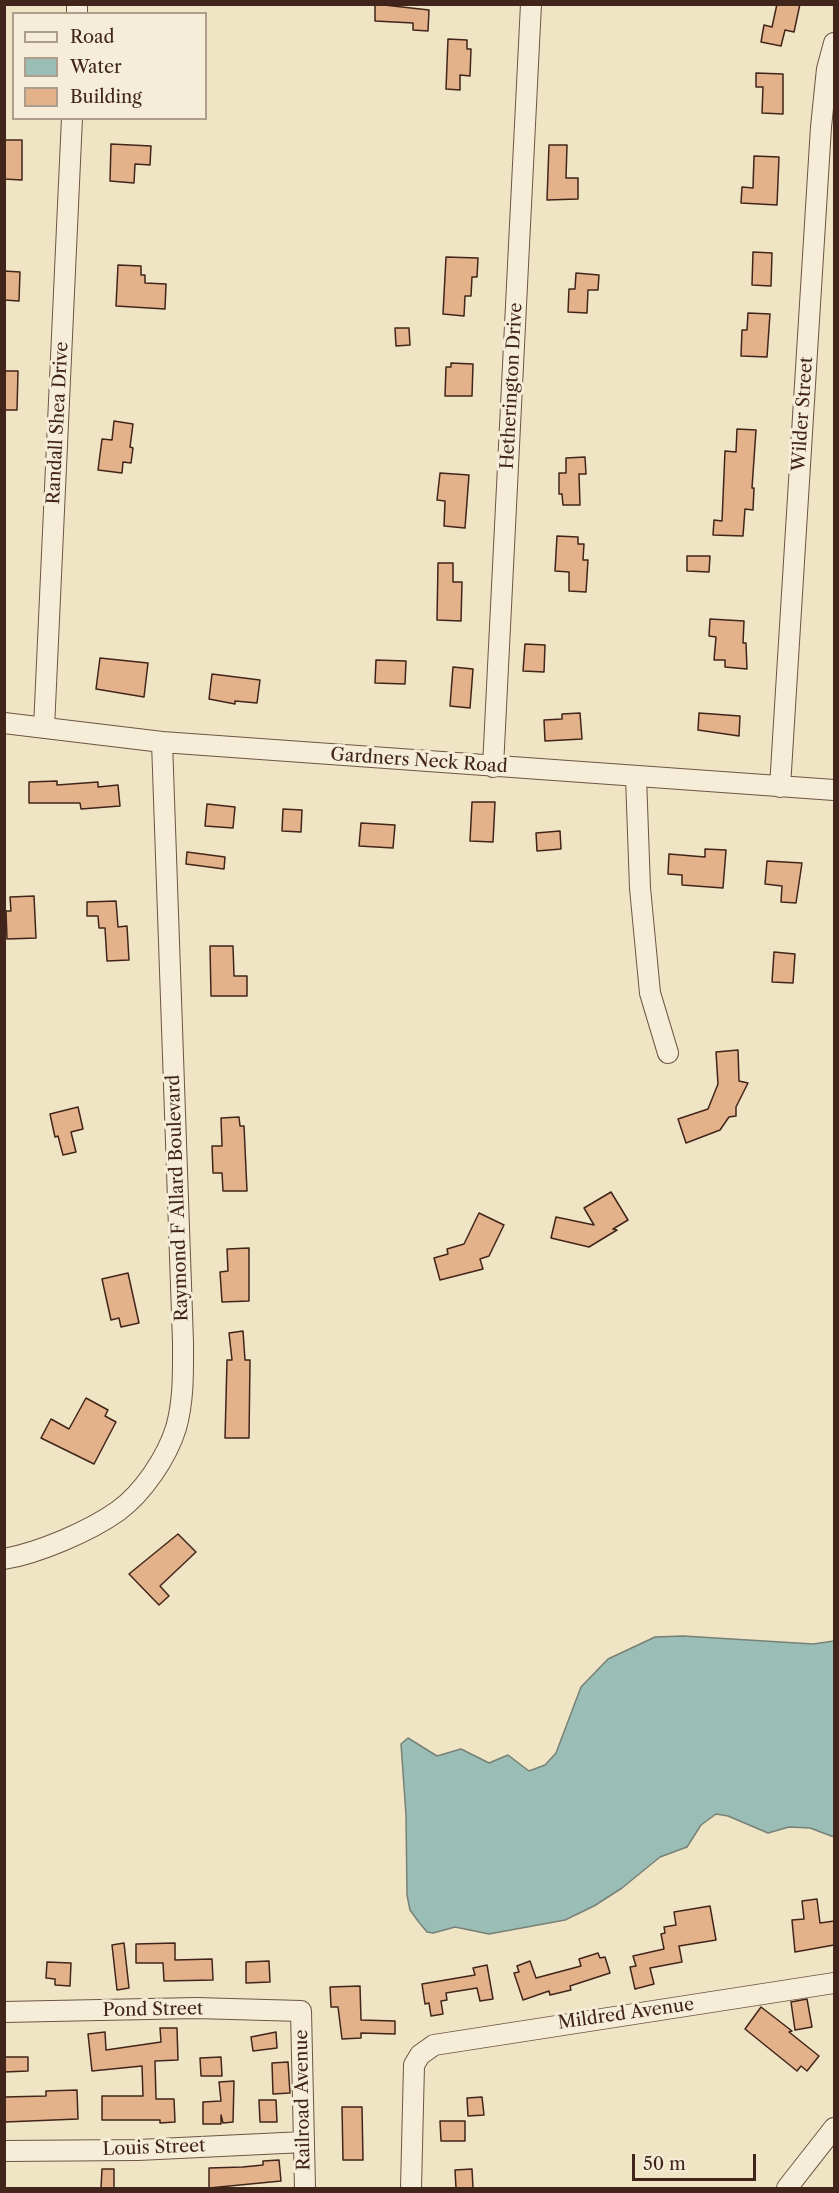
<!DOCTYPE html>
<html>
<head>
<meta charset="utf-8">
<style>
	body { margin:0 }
	#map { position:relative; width:839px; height:2193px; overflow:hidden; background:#efe4c3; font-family:"Libre Caslon Text",serif }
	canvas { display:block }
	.frame { position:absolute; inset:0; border:6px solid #42251a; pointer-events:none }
	.legend { position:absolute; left:12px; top:12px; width:195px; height:108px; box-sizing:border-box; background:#f5edd8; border:2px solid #ad9d8c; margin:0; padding:8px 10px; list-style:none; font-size:18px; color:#42251a }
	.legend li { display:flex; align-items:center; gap:12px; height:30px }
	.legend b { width:30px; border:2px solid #ad9d8c }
	.scale { position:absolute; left:632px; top:2154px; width:124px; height:27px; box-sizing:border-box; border:3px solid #42251a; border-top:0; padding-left:8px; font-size:18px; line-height:21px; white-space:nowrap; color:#42251a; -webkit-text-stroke:4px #f5edd8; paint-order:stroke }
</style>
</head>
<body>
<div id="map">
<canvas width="839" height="2193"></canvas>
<div class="frame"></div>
<ul class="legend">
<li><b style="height:8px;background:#f5edd8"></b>Road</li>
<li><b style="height:16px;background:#9abeb5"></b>Water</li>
<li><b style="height:16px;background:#e3b28a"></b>Building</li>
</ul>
<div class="scale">50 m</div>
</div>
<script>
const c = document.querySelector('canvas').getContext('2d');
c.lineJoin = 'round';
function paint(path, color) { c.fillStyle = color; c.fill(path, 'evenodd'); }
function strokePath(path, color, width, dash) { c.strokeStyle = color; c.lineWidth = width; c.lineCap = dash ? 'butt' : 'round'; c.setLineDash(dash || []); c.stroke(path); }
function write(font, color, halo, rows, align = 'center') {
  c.font = font + ' "Libre Caslon Text",serif'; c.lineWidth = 6; c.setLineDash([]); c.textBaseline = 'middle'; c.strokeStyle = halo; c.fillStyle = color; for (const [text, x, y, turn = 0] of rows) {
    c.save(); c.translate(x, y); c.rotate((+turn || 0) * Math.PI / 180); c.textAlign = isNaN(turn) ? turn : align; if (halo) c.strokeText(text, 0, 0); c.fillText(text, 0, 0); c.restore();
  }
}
const water = new Path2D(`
	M 683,1636 L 813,1644 L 834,1641 L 834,1837 L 810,1828 L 789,1827 L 768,1833 L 728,1816 L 716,1814 L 701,1825 L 687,1847 L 660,1857 L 622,1888 L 594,1906 L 565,1920 L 489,1934 L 455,1927 L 433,1933 L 427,1932 L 418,1921 L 410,1910 L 407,1895 L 406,1815 L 401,1744 L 408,1738 L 437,1756 L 461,1749 L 489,1763 L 508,1755 L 529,1771 L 545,1765 L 556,1753 L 581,1687 L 608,1659 L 655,1637 Z`);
paint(water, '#9abeb5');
strokePath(water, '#778177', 1.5);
const building = new Path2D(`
	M 375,4 L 429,10 L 428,31 L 413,30 L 413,23 L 375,21 Z
	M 777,4 L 800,4 L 794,32 L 785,30 L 781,46 L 761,42 L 764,25 L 772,27 Z
	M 448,39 L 467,40 L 467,49 L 471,49 L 470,76 L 460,75 L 460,90 L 446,89 Z
	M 756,73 L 783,74 L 783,114 L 762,113 L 763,87 L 756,87 Z
	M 4,140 L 22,140 L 22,180 L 4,179 Z
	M 111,144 L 151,146 L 150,165 L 135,164 L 134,183 L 110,181 Z
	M 549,145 L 567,145 L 566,178 L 578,178 L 578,199 L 547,200 Z
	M 754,156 L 779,157 L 777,205 L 741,203 L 742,187 L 753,188 Z
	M 753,252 L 772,253 L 771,286 L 752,285 Z
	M 446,257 L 478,258 L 477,277 L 472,277 L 471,296 L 465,296 L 464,316 L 443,314 Z
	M 118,265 L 141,266 L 141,275 L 145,275 L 145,283 L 166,284 L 165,309 L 116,306 Z
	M 4,271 L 20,272 L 19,301 L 4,300 Z
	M 576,273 L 599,275 L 598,290 L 588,290 L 587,313 L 568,312 L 569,289 L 575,289 Z
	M 748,313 L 770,314 L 767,357 L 741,356 L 742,330 L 747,330 Z
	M 395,328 L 409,328 L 410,345 L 396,346 Z
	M 451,363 L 473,364 L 472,396 L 445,396 L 446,367 L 451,367 Z
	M 4,371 L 18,371 L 17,410 L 4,410 Z
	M 114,421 L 133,424 L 130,447 L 133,448 L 131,463 L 123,462 L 122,473 L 98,470 L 102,439 L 112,440 Z
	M 737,429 L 756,430 L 752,488 L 754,488 L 753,510 L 745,509 L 743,536 L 713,535 L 714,520 L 722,521 L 725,451 L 736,452 Z
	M 585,457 L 586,474 L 579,474 L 580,505 L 563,505 L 562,494 L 559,494 L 559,473 L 566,473 L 566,458 Z
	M 440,473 L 469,475 L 465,528 L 444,526 L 445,501 L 437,500 Z
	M 557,536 L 578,537 L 578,544 L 584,544 L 583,560 L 588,560 L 586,592 L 569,591 L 569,572 L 555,571 Z
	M 687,556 L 710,556 L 709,572 L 687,571 Z
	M 438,563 L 453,563 L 453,582 L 462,582 L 461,621 L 437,620 Z
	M 710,619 L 744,621 L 743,643 L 746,643 L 747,669 L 725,667 L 725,660 L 714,660 L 716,637 L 709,636 Z
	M 525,644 L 545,645 L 544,672 L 523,671 Z
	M 100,658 L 148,663 L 144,697 L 96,689 Z
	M 376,660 L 406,661 L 405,684 L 375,683 Z
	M 453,667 L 473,669 L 470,708 L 450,706 Z
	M 212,674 L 260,680 L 257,703 L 235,701 L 235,704 L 209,699 Z
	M 580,713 L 582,739 L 545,741 L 544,720 L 562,719 L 562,714 Z
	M 699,713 L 740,716 L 739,736 L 698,730 Z
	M 57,781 L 57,785 L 98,782 L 98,787 L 118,785 L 120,806 L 81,809 L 80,803 L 29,803 L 29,782 Z
	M 472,802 L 495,802 L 493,842 L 470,841 Z
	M 207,804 L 235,807 L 233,828 L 205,826 Z
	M 283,809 L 302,810 L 301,832 L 282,831 Z
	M 361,823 L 395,825 L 393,848 L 359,846 Z
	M 560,831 L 561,849 L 537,851 L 536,833 Z
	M 705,849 L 726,850 L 723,888 L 682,885 L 682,875 L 668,874 L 669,854 L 705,857 Z
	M 187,852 L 225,857 L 224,869 L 186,864 Z
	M 767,861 L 802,863 L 796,903 L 781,902 L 782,886 L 765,884 Z
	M 34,896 L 36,938 L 7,939 L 6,911 L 11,911 L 10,897 Z
	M 116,901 L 118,927 L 127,926 L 129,960 L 107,961 L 105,928 L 99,928 L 98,916 L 87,916 L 87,902 Z
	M 210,946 L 233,946 L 234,976 L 247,976 L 247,996 L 211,996 Z
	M 774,952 L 795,954 L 793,983 L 772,982 Z
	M 738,1050 L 739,1081 L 748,1083 L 736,1107 L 736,1116 L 729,1117 L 720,1130 L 686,1143 L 678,1119 L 708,1109 L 718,1084 L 716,1052 Z
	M 78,1107 L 83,1129 L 71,1132 L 76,1152 L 63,1155 L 58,1136 L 55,1137 L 50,1114 Z
	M 239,1117 L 240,1126 L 244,1126 L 247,1191 L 223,1191 L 222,1173 L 213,1173 L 212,1146 L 222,1146 L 221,1118 Z
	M 611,1192 L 628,1220 L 613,1229 L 617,1230 L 589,1247 L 551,1238 L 556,1217 L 594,1225 L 584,1208 Z
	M 479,1213 L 504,1225 L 489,1256 L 480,1259 L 483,1269 L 440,1280 L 434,1258 L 448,1254 L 447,1249 L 464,1244 Z
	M 249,1248 L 249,1301 L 222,1302 L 220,1272 L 228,1271 L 227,1249 Z
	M 128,1273 L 139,1323 L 121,1327 L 119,1318 L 111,1320 L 102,1279 Z
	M 243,1331 L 245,1360 L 250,1360 L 249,1438 L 225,1438 L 227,1360 L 232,1360 L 229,1333 Z
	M 86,1398 L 108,1410 L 105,1416 L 116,1422 L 94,1464 L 41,1438 L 51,1419 L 69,1429 Z
	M 178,1534 L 196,1552 L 160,1586 L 169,1596 L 159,1605 L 129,1574 Z
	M 817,1899 L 820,1923 L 834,1921 L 834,1945 L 795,1952 L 792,1920 L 804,1919 L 802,1901 Z
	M 710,1906 L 716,1940 L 679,1946 L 682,1962 L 650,1968 L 654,1984 L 635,1989 L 630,1967 L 636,1966 L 633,1956 L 664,1949 L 661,1934 L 665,1933 L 664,1927 L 676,1925 L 674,1912 Z
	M 124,1943 L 129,1988 L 117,1990 L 112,1945 Z
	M 175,1943 L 175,1960 L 212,1959 L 213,1980 L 164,1981 L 163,1963 L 136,1963 L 136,1944 Z
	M 598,1953 L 600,1958 L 605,1957 L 610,1973 L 570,1986 L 571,1990 L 550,1995 L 549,1991 L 523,2000 L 514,1973 L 519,1972 L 517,1966 L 530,1961 L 536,1978 L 581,1966 L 579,1959 Z
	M 269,1961 L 270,1982 L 246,1983 L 246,1962 Z
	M 47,1962 L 71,1963 L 70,1986 L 55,1985 L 55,1979 L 46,1978 Z
	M 487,1965 L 493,1999 L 480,2001 L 477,1988 L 446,1993 L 447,2000 L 441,2001 L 443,2014 L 431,2016 L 429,2003 L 425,2004 L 422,1984 L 475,1975 L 473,1968 Z
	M 360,1986 L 361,2020 L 395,2021 L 395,2034 L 361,2033 L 361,2038 L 342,2039 L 338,2007 L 331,2007 L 330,1987 Z
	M 807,1999 L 812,2027 L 795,2030 L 791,2002 Z
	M 761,2007 L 792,2031 L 789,2032 L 819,2056 L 807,2071 L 801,2066 L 797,2071 L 745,2029 Z
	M 160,2028 L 177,2028 L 178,2060 L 155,2061 L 156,2099 L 174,2099 L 175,2122 L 160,2123 L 160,2120 L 102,2120 L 102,2096 L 143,2096 L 142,2066 L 92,2071 L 88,2034 L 105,2032 L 106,2050 L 161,2042 Z
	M 276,2032 L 277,2048 L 253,2051 L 251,2037 Z
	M 4,2057 L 28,2057 L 28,2071 L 4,2072 Z
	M 221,2057 L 222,2076 L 201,2076 L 200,2058 Z
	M 288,2062 L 290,2093 L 273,2094 L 272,2063 Z
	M 234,2081 L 233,2122 L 223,2123 L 221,2115 L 221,2124 L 203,2124 L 203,2102 L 221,2101 L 219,2082 Z
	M 77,2090 L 78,2119 L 5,2122 L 5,2097 L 46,2096 L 46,2091 Z
	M 482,2097 L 484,2115 L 468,2116 L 467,2098 Z
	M 259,2100 L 276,2100 L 277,2122 L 260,2122 Z
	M 342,2107 L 362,2107 L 363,2160 L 343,2160 Z
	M 440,2121 L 465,2121 L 465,2141 L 441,2141 Z
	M 279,2160 L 281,2181 L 209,2188 L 209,2168 L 243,2167 L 263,2165 L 263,2161 Z
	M 102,2169 L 114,2169 L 114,2188 L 101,2188 Z
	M 472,2169 L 473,2188 L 456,2188 L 455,2170 Z`);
paint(building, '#e3b28a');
strokePath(building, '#42251a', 1.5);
const minor = new Path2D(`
	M 77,14 L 77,4
	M 4,723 L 162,742 L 834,790
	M 44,728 L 72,118
	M 493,767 L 531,4
	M 636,777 L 640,888 L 650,993 L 668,1053
	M 780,787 L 821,127 L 827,69 L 834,43
	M 4,1559 C 39,1553 90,1531 118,1511 C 143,1493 167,1457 176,1428 C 184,1400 183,1370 183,1342 L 162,742
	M 4,2012 L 196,2008 L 301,2011 L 305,2188
	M 4,2151 L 138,2150 L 304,2142
	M 411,2188 L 414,2065 L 420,2055 L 434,2045 L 834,1983
	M 787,2188 L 834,2128`);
strokePath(minor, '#6d5544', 22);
strokePath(minor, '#f5edd8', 20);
write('18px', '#42251a', '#f5edd8', [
	["Hetherington Drive",512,386,-87],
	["Wilder Street",803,414,-86],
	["Randall Shea Drive",58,423,-87],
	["Gardners Neck Road",419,761,4],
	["Raymond F Allard Boulevard",178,1198,-92],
	["Pond Street",153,2010,-1],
	["Mildred Avenue",626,2014,-8],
	["Railroad Avenue",303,2100,-91],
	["Louis Street",154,2148,-2]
]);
</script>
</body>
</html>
